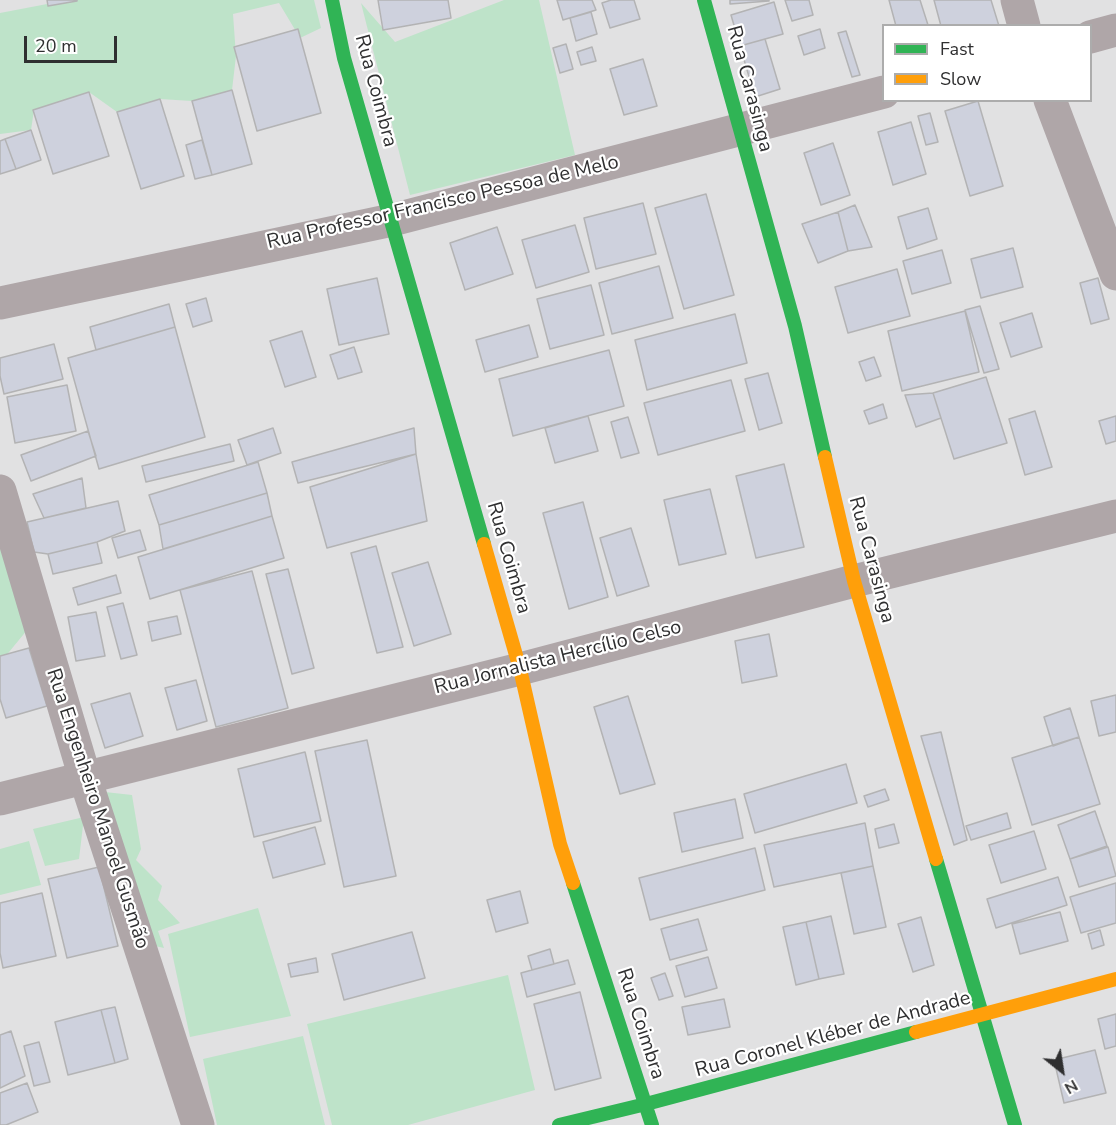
<!DOCTYPE html>
<html>
<head>
<meta charset="utf-8">
<style>
	body { margin:0 }
	#map { position:relative; width:1116px; height:1125px; overflow:hidden; background:#e1e1e2; font-family:"Nunito Sans",sans-serif }
	canvas { display:block }
	.legend { position:absolute; left:882px; top:24px; width:210px; height:78px; box-sizing:border-box; background:#fff; border:2px solid #acacac; margin:0; padding:8px 10px; list-style:none; font-size:18px; color:#2f2f30 }
	.legend li { display:flex; align-items:center; gap:12px; height:30px }
	.legend b { width:30px; border:2px solid #acacac }
	.north { position:absolute; left:1032px; top:1041px; width:60px; height:60px; -webkit-text-stroke:4px #fff; paint-order:stroke; rotate:150deg; font-size:16px; font-weight:700; line-height:24px; text-align:center; color:#2f2f30 }
	.north::after { content:''; display:block; margin:auto; width:21px; height:27px; background:#2f2f30; clip-path:polygon(50% 0,100% 100%,50% 72%,0 100%) }
	.scale { position:absolute; left:24px; top:36px; width:93px; height:27px; box-sizing:border-box; border:3px solid #2f2f30; border-top:0; padding-left:8px; font-size:18px; line-height:21px; white-space:nowrap; color:#2f2f30; -webkit-text-stroke:4px #fff; paint-order:stroke }
</style>
</head>
<body>
<div id="map">
<canvas width="1116" height="1125"></canvas>
<ul class="legend">
<li><b style="height:8px;background:#30b455"></b>Fast</li>
<li><b style="height:8px;background:#ff9f0a"></b>Slow</li>
</ul>
<div class="north">N</div>
<div class="scale">20 m</div>
</div>
<script>
const c = document.querySelector('canvas').getContext('2d');
c.lineJoin = 'round';
function paint(path, color) { c.fillStyle = color; c.fill(path, 'evenodd'); }
function strokePath(path, color, width, dash) { c.strokeStyle = color; c.lineWidth = width; c.lineCap = dash ? 'butt' : 'round'; c.setLineDash(dash || []); c.stroke(path); }
function write(font, color, halo, rows, align = 'center') {
  c.font = font + ' "Nunito Sans",sans-serif'; c.lineWidth = 4.5; c.setLineDash([]); c.textBaseline = 'middle'; c.strokeStyle = halo; c.fillStyle = color; for (const [text, x, y, turn = 0] of rows) {
    c.save(); c.translate(x, y); c.rotate((+turn || 0) * Math.PI / 180); c.textAlign = isNaN(turn) ? turn : align; if (halo) c.strokeText(text, 0, 0); c.fillText(text, 0, 0); c.restore();
  }
}
paint(new Path2D(`
	M 68,0 L 314,0 L 321,28 L 300,38 L 279,3 L 233,14 L 236,56 L 232,90 L 192,101 L 160,99 L 117,112 L 89,92 L 34,110 L 31,130 L 0,134 L 0,13 Z
	M 504,0 L 539,0 L 575,155 L 410,195 L 361,3 L 395,42 Z
	M 0,542 L 37,618 L 0,663 Z
	M 96,791 L 132,795 L 141,849 L 136,860 L 162,886 L 158,900 L 180,923 L 158,931 L 164,948 L 133,941 Z
	M 84,817 L 79,859 L 45,866 L 33,829 Z
	M 29,841 L 41,885 L 0,895 L 0,849 Z
	M 258,908 L 291,1016 L 190,1037 L 168,934 Z
	M 508,975 L 535,1090 L 408,1125 L 332,1125 L 307,1024 Z
	M 303,1036 L 325,1125 L 217,1125 L 203,1059 Z`), '#bee3c9');
const building = new Path2D(`
	M 47,0 L 77,0 L 77,1 L 48,6 Z
	M 378,0 L 448,0 L 451,18 L 383,30 Z
	M 557,0 L 592,0 L 596,10 L 563,20 Z
	M 611,0 L 634,0 L 640,19 L 610,28 L 602,3 Z
	M 730,0 L 769,0 L 769,1 L 730,4 Z
	M 785,0 L 809,0 L 813,15 L 792,21 Z
	M 889,0 L 920,0 L 928,25 L 896,26 Z
	M 934,0 L 991,0 L 999,26 L 941,26 Z
	M 774,2 L 783,34 L 740,46 L 731,15 Z
	M 591,12 L 597,34 L 576,41 L 570,18 Z
	M 298,29 L 321,113 L 257,131 L 234,47 Z
	M 820,29 L 825,48 L 804,55 L 798,36 Z
	M 846,31 L 860,75 L 852,77 L 838,33 Z
	M 765,39 L 780,89 L 755,97 L 740,46 Z
	M 566,44 L 573,69 L 560,73 L 553,48 Z
	M 592,47 L 596,61 L 581,65 L 577,52 Z
	M 643,59 L 657,106 L 624,115 L 610,69 Z
	M 232,90 L 252,164 L 212,175 L 192,101 Z
	M 89,92 L 109,156 L 53,174 L 33,110 Z
	M 160,99 L 184,176 L 141,189 L 117,112 Z
	M 978,101 L 1003,186 L 970,196 L 945,111 Z
	M 930,113 L 938,142 L 926,145 L 918,116 Z
	M 911,122 L 926,174 L 893,185 L 878,132 Z
	M 31,130 L 41,160 L 16,169 L 5,139 Z
	M 5,139 L 16,169 L 0,174 L 0,141 Z
	M 202,140 L 212,175 L 195,179 L 186,145 Z
	M 833,143 L 850,195 L 821,205 L 804,153 Z
	M 706,194 L 734,295 L 684,309 L 655,208 Z
	M 643,203 L 656,254 L 596,269 L 584,218 Z
	M 855,205 L 872,247 L 848,251 L 838,212 Z
	M 928,208 L 937,239 L 907,249 L 898,217 Z
	M 838,212 L 848,251 L 818,263 L 802,224 Z
	M 575,225 L 589,272 L 536,288 L 522,240 Z
	M 497,227 L 513,274 L 465,290 L 450,243 Z
	M 1013,248 L 1023,287 L 981,298 L 971,259 Z
	M 942,250 L 951,283 L 912,294 L 903,261 Z
	M 659,266 L 673,318 L 612,334 L 599,283 Z
	M 897,269 L 910,316 L 848,333 L 835,287 Z
	M 377,278 L 389,334 L 339,345 L 327,289 Z
	M 1098,278 L 1109,319 L 1091,324 L 1080,283 Z
	M 591,285 L 604,335 L 550,349 L 537,299 Z
	M 206,298 L 212,321 L 193,327 L 186,304 Z
	M 169,304 L 175,327 L 96,350 L 90,327 Z
	M 980,306 L 999,369 L 984,373 L 965,310 Z
	M 965,311 L 979,372 L 902,391 L 888,331 Z
	M 1032,313 L 1042,347 L 1011,357 L 1000,323 Z
	M 735,314 L 747,363 L 647,390 L 635,340 Z
	M 529,325 L 538,357 L 485,372 L 476,340 Z
	M 175,327 L 205,437 L 99,469 L 68,358 Z
	M 302,331 L 316,377 L 285,387 L 270,341 Z
	M 54,344 L 63,379 L 4,394 L 0,376 L 0,358 Z
	M 354,347 L 362,372 L 338,379 L 330,355 Z
	M 609,350 L 624,406 L 513,436 L 499,379 Z
	M 874,357 L 881,376 L 866,381 L 859,362 Z
	M 768,373 L 782,423 L 759,430 L 745,379 Z
	M 986,377 L 1007,443 L 954,459 L 933,393 Z
	M 731,380 L 745,431 L 658,455 L 644,403 Z
	M 67,385 L 76,431 L 15,443 L 7,397 Z
	M 933,393 L 941,418 L 916,427 L 905,395 Z
	M 883,404 L 887,418 L 869,424 L 864,411 Z
	M 1035,411 L 1052,467 L 1025,475 L 1009,419 Z
	M 588,416 L 598,451 L 555,463 L 545,428 Z
	M 1116,416 L 1116,441 L 1106,444 L 1099,421 Z
	M 628,417 L 639,453 L 621,458 L 611,422 Z
	M 273,428 L 281,453 L 247,465 L 238,440 Z
	M 414,428 L 416,454 L 298,483 L 292,462 Z
	M 88,431 L 96,456 L 31,481 L 21,455 Z
	M 230,444 L 234,461 L 146,482 L 142,466 Z
	M 416,454 L 427,521 L 327,548 L 310,487 Z
	M 258,462 L 267,493 L 159,525 L 149,495 Z
	M 784,464 L 804,547 L 756,558 L 736,476 Z
	M 82,478 L 86,508 L 44,518 L 33,494 Z
	M 710,489 L 726,554 L 679,565 L 664,500 Z
	M 267,493 L 272,516 L 163,549 L 159,525 Z
	M 118,501 L 125,531 L 97,542 L 48,554 L 34,552 L 27,522 Z
	M 583,502 L 608,597 L 569,609 L 543,513 Z
	M 272,516 L 284,558 L 150,599 L 138,557 Z
	M 631,528 L 649,586 L 617,596 L 600,538 Z
	M 140,530 L 146,550 L 118,558 L 112,538 Z
	M 97,542 L 102,563 L 53,574 L 48,554 Z
	M 376,546 L 403,647 L 377,653 L 351,553 Z
	M 428,562 L 451,634 L 414,646 L 392,573 Z
	M 288,569 L 314,668 L 292,674 L 266,574 Z
	M 252,571 L 288,708 L 216,727 L 180,590 Z
	M 116,575 L 121,593 L 78,605 L 73,588 Z
	M 123,603 L 137,655 L 121,659 L 107,607 Z
	M 96,612 L 105,656 L 76,661 L 68,617 Z
	M 177,616 L 181,634 L 152,641 L 148,622 Z
	M 769,634 L 777,676 L 742,683 L 735,641 Z
	M 29,648 L 47,706 L 6,718 L 0,699 L 0,656 Z
	M 196,680 L 207,721 L 177,730 L 165,688 Z
	M 130,693 L 143,736 L 105,748 L 91,704 Z
	M 1116,695 L 1116,732 L 1099,736 L 1091,701 Z
	M 628,696 L 655,784 L 620,794 L 594,707 Z
	M 1070,708 L 1079,737 L 1053,746 L 1044,717 Z
	M 941,732 L 967,840 L 954,845 L 921,736 Z
	M 1079,737 L 1100,804 L 1032,825 L 1012,758 Z
	M 367,740 L 396,876 L 344,887 L 315,751 Z
	M 305,752 L 321,821 L 254,837 L 238,769 Z
	M 846,764 L 857,803 L 755,833 L 744,794 Z
	M 885,789 L 889,800 L 868,807 L 864,796 Z
	M 735,799 L 743,838 L 682,852 L 674,813 Z
	M 1095,811 L 1107,846 L 1070,859 L 1058,825 Z
	M 1007,813 L 1011,828 L 971,840 L 966,826 Z
	M 865,823 L 873,866 L 774,887 L 764,845 Z
	M 894,824 L 899,843 L 879,848 L 875,829 Z
	M 315,827 L 325,864 L 273,878 L 263,842 Z
	M 1034,831 L 1046,869 L 1001,883 L 989,845 Z
	M 1108,847 L 1116,876 L 1079,887 L 1070,859 Z
	M 755,848 L 765,890 L 650,920 L 639,878 Z
	M 873,866 L 886,927 L 854,934 L 841,873 Z
	M 99,867 L 118,946 L 67,958 L 48,879 Z
	M 1058,877 L 1067,905 L 996,928 L 987,899 Z
	M 1116,883 L 1116,923 L 1081,933 L 1070,897 Z
	M 520,891 L 528,923 L 496,932 L 487,900 Z
	M 42,893 L 56,956 L 3,968 L 0,953 L 0,903 Z
	M 1060,912 L 1068,941 L 1020,954 L 1012,924 Z
	M 831,916 L 844,974 L 819,979 L 806,922 Z
	M 921,917 L 934,965 L 913,972 L 898,924 Z
	M 698,919 L 707,950 L 670,960 L 661,929 Z
	M 806,922 L 819,979 L 796,985 L 783,927 Z
	M 1100,930 L 1104,945 L 1092,949 L 1088,934 Z
	M 412,932 L 425,978 L 344,1000 L 332,954 Z
	M 550,949 L 554,964 L 532,970 L 528,956 Z
	M 708,957 L 717,988 L 685,997 L 676,966 Z
	M 316,958 L 318,972 L 291,977 L 288,964 Z
	M 568,960 L 575,984 L 527,997 L 521,973 Z
	M 665,973 L 673,996 L 659,1000 L 651,978 Z
	M 580,992 L 601,1078 L 555,1090 L 534,1004 Z
	M 724,999 L 730,1027 L 688,1035 L 682,1007 Z
	M 115,1007 L 128,1059 L 115,1063 L 101,1010 Z
	M 101,1010 L 115,1063 L 68,1075 L 55,1022 Z
	M 1116,1014 L 1116,1046 L 1105,1049 L 1098,1019 Z
	M 11,1031 L 25,1076 L 0,1088 L 0,1035 Z
	M 39,1042 L 50,1082 L 34,1086 L 24,1046 Z
	M 1095,1050 L 1106,1093 L 1064,1103 L 1054,1060 Z
	M 27,1083 L 38,1112 L 6,1125 L 0,1125 L 0,1093 Z`);
paint(building, '#ced1dd');
strokePath(building, '#b3b3b4', 1.5);
strokePath(new Path2D(`
	M 1017,0 L 1024,26
	M 1090,37 L 1116,30
	M 1050,100 L 1116,274
	M 0,303 L 392,220 L 884,92
	M 0,491 L 85,778 L 198,1125
	M 0,799 L 520,669 L 854,581 L 1116,516`), '#afa6a8', 33);
strokePath(new Path2D(`
	M 332,0 L 344,58 L 484,544
	M 704,0 L 795,326 L 825,457
	M 936,859 L 1015,1125
	M 573,883 L 652,1125
	M 559,1125 L 646,1104 L 916,1032`), '#30b455', 14);
strokePath(new Path2D(`
	M 825,457 L 854,581 L 936,859
	M 484,544 L 520,669 L 560,844 L 573,883
	M 916,1032 L 1116,979`), '#ff9f0a', 14);
write('20px', '#2f2f30', '#fff', [
	["Rua Carasinga",749,89,75],
	["Rua Coimbra",375,91,75],
	["Rua Professor Francisco Pessoa de Melo",443,203,-13],
	["Rua Coimbra",508,558,74],
	["Rua Carasinga",871,560,75],
	["Rua Jornalista Hercílio Celso",558,658,-14],
	["Rua Engenheiro Manoel Gusmão",97,809,72],
	["Rua Coimbra",640,1024,72],
	["Rua Coronel Kléber de Andrade",833,1035,-15]
]);
</script>
</body>
</html>
